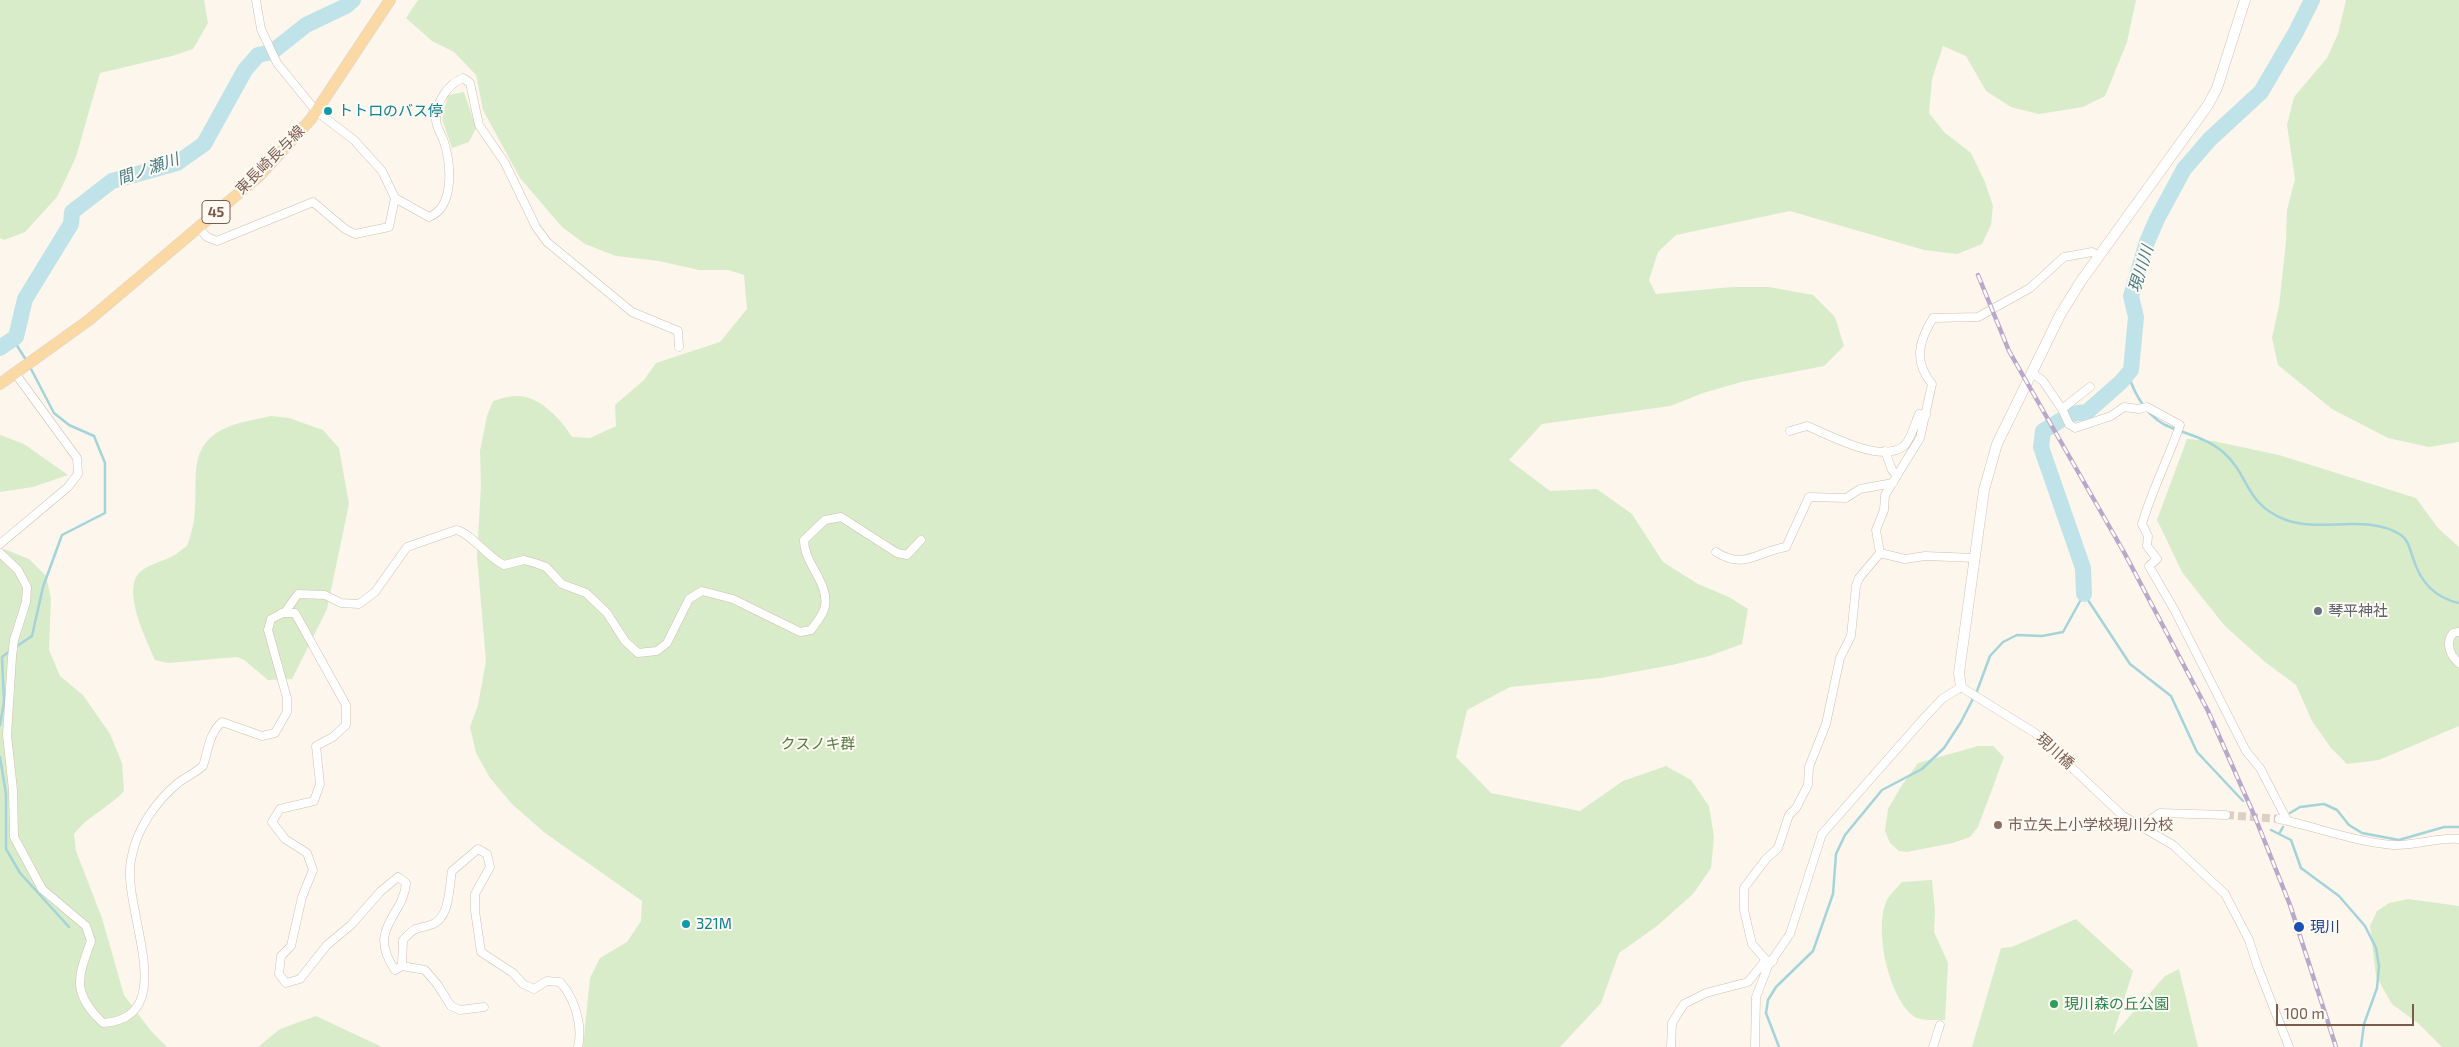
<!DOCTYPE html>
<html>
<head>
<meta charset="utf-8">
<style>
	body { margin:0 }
	#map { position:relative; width:2459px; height:1047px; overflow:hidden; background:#fdf6ec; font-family:"Exo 2",sans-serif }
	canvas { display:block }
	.scale { position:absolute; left:2276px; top:1004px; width:138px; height:22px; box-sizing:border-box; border:2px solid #7a5c4d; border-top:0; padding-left:6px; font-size:15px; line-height:18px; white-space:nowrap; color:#7a5c4d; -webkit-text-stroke:4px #fffaf3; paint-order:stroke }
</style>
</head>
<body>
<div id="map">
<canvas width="2459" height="1047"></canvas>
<div class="scale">100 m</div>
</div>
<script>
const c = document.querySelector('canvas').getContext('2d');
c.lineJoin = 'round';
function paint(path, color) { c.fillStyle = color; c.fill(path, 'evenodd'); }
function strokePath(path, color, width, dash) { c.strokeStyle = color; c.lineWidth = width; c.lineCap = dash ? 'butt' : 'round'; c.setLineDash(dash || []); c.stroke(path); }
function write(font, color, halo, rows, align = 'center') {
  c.font = font + ' "Exo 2","Noto Sans JP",sans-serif'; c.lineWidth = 4; c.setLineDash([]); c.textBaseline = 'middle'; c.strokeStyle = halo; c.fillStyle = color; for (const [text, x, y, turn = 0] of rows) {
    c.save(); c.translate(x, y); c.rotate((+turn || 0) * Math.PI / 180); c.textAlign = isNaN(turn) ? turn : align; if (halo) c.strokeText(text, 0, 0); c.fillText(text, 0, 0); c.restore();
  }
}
paint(new Path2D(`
	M 0,0 L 204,0 L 208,23 L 193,49 L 172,56 L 100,73 L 76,157 L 57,197 L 25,232 L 4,240 L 0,238 Z
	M 418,0 L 2136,0 L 2127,42 L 2105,96 L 2083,107 L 2039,114 L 2011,107 L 1986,91 L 1966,56 L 1943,46 L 1932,79 L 1929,113 L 1944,132 L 1971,153 L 1985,182 L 1993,206 L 1991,225 L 1982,244 L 1957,254 L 1924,250 L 1790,211 L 1676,235 L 1658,252 L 1649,280 L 1656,294 L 1732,287 L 1769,287 L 1813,295 L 1835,317 L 1844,346 L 1824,366 L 1741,382 L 1703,393 L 1670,406 L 1542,424 L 1509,460 L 1550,491 L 1597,489 L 1632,514 L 1663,562 L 1698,584 L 1729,597 L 1748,609 L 1742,644 L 1709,656 L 1672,665 L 1601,678 L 1510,687 L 1467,710 L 1456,757 L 1491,793 L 1580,811 L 1623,781 L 1666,766 L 1691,780 L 1709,806 L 1714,837 L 1711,868 L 1693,894 L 1657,926 L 1619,953 L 1601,1003 L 1560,1047 L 583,1047 L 590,978 L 600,958 L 627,942 L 641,921 L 642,901 L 545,833 L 512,804 L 490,778 L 476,753 L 470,727 L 478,705 L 486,661 L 477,556 L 481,486 L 480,451 L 487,416 L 493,401 C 500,399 509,396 516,396 C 539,395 561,419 572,437 L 590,438 L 616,426 L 615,405 L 644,380 L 656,363 L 720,342 L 747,309 L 744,275 L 728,270 L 699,270 L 659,261 L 616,256 L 585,244 L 562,227 L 520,178 L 483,110 L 476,75 L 454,52 L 432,41 L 406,18 Z
	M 2346,0 L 2459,0 L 2459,442 L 2429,447 L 2388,438 L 2332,409 L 2278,365 L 2272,338 L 2279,306 L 2286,242 L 2287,210 L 2295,179 L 2287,125 L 2294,97 L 2327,58 L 2338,34 Z
	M 464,92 L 476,128 L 469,142 L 452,148 L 442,119 L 448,95 Z
	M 271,416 L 289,418 L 323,430 L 339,448 L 349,504 L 327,609 L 292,679 L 268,680 L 244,660 L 237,657 L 168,663 L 155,660 C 147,641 121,590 140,572 C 149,564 161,562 171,557 C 177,554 182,549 187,546 C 190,537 193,528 194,520 C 200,479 183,443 233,425 C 245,421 258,419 271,416 Z
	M 0,435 L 24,444 L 68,475 L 33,487 L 0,492 Z
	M 2187,439 L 2213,441 L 2279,455 L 2416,498 L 2438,528 L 2459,547 L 2459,726 L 2379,760 L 2347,764 L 2331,748 L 2312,721 L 2296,685 L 2265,662 L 2224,625 L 2182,572 L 2157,520 Z
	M 4,549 L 29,559 L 46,576 L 51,598 L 49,650 L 60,676 L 83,695 L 110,734 L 122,763 L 124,791 C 109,808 87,816 74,834 L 76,851 L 102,918 L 124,995 L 151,1031 L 167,1047 L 0,1047 L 0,550 Z
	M 1978,746 L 1993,746 L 2004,757 L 1978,827 L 1970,837 L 1953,843 L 1907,852 L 1899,851 L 1890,843 L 1885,831 L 1888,809 L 1902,785 L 1918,763 Z
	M 1932,880 L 1935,911 L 1934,932 L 1948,963 L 1945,1020 C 1937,1020 1922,1021 1915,1017 C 1889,1000 1873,928 1887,900 C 1890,894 1897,888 1902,882 Z
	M 2408,899 L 2459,906 L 2459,1047 L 2442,1047 L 2419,1024 L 2392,1004 L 2376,976 L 2370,926 L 2377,911 L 2389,903 Z
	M 2076,919 L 2133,971 L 2113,1035 L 2165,976 L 2179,969 L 2198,1047 L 1972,1047 L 2001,948 L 2012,947 Z
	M 316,1016 L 382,1047 L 258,1047 L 280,1029 Z`), '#d8ecc9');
strokePath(new Path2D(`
	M 16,337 L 16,344 L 26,360
	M 2128,374 C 2135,396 2149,420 2172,428 C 2190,435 2208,439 2223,452 C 2250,475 2244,504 2286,520 C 2322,533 2367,513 2401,535 C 2409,541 2410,550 2413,558 C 2420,581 2435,598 2459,603
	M 14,648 L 32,636 L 43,587 L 62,535 L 105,513 L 105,463 L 94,436 L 69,425 L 54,413 L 30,367
	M 0,725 L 4,701 L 2,657 L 10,651
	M 0,757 L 6,794 L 6,849 L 20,873 L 69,927
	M 2290,813 L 2300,807 L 2324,804 L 2337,810 L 2349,825 L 2362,833 L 2399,840 L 2444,827 L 2459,827
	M 2271,830 L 2291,840 L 2301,868 L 2339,896 L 2365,926 L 2376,948 L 2379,966 L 2377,988 L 2364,1024 L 2361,1047
	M 2279,834 L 2283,827
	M 1779,1047 L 1766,1013 L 1768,1000 L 1776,987 L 1813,951 L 1833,894 L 1836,854 L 1845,835 L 1882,790 L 1922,769 L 1944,748 L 1961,722 L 1977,691 L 1990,656 L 2003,642 L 2017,635 L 2042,636 L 2063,632 L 2084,594 L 2130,664 L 2171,696 L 2197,752 L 2243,801`), '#a5d3da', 2.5);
strokePath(new Path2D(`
	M 0,348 L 16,337 L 25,299 L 71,224 L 72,212 L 112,181 L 177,163 L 204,144 L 245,70 L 258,55 L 272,52 L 306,25 L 346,6 L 353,0
	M 2084,594 L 2083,568 L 2041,447 L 2043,431 L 2071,414 L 2087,412 L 2121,382 L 2131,370 L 2136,317 L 2131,296 L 2147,242 L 2157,219 L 2184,169 L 2210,139 L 2261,92 L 2296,32 L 2312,0`), '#bfe3e8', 16);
strokePath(new Path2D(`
	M 2226,815 L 2279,819`), '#dcd0c4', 8, [8, 4]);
const street = new Path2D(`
	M 256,0 L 261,29 L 277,63 L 316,111 L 354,140 L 382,171 L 395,198 L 429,217 C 455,207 451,164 444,142 C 442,135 436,127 436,120 C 436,102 447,85 463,78 L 470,83 L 479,125 L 505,163 L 536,227 L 547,242 L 632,312 L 678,331 L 679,347
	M 198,227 L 207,237 L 217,241 L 313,202 L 345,229 L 355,234 L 389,227 L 395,198
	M 2031,372 L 2043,381 L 2062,409 L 2090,387
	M 2062,409 L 2069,424 L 2075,428 L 2111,416 L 2124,407 L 2139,409 L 2147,407 L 2180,425 C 2168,459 2152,490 2142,524 L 2148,536 L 2147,546 L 2157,559 L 2149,566 L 2175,611 L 2246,751 L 2260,768 L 2287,820
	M 1790,431 L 1807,426 C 1830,435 1881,464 1904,446 C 1911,440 1915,423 1919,414 L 1926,415
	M 1885,451 L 1892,470 L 1897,476
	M 0,544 L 68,487 L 78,474 L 77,458 L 15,373
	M 1716,552 C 1744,570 1756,552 1786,547 L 1809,497 L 1846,498 L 1860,489 L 1893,483
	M 0,553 L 18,570 L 27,587 L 26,602 L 14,640 L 12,657 L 7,735 L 13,790 L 14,837 L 42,889 L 86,926 L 91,941 C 77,979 72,993 103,1023 C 183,1018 121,908 131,860 C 136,830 155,802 178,783 C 186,777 195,773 203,766 C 208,751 209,733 222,722 L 262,736 L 275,733 L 287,712 L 287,698 L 268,630 L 271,619 L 285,612 L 298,594 L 325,595 L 341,603 L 359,604 L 375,592 L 407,547 L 456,530 C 470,532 488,558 504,565 L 524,560 L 535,563 L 546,567 L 562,584 L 586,593 L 607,613 L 625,641 L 638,653 L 657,651 L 667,643 L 689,599 L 702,591 L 733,599 L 800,632 L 811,630 C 816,623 824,614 825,606 C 829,582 804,564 804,540 L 825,520 L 841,517 L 897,553 L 907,555 L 921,540
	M 1880,553 L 1876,530 L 1884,510 L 1885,495 L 1920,438 L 1932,384 C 1913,361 1919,341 1933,318 L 1978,317 L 2030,288 L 2064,257 L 2092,252 L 2099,256
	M 282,613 L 295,613 L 346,705 L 346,725 L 333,737 L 316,746 L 320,784 L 314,801 L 280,809 L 272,822 L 285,839 L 307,853 L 313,870 L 302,897 L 291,946 L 281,956 L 279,974 L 286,983 L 300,979 L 327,945 L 351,925 L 381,891 L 398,877 L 406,883 C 404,916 366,928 395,970 L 402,966 L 425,970 L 437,984 L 451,1006 L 460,1010 L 484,1007
	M 2459,632 L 2453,633 C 2445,643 2450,656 2459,663
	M 2279,819 C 2317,827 2355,842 2393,845 C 2415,846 2437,837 2459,839
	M 2141,826 L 2160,813 L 2226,815
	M 1773,961 L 1766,960 L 1752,944 L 1744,910 L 1744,888 L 1766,859 L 1778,848 L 1789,815 L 1796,808 L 1808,785 L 1809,767 L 1826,724 L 1840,658 L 1851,636 L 1856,586 L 1859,578 L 1880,553 L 1905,559 L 1925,556 L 1975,558
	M 402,966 L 403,940 C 419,923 415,931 433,924 C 450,917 449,887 452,871 L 478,849 L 487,854 L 490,867 L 475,894 L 475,911 L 481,952 L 513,973 L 523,984 L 534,989 L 547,981 L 560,982 C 575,998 583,1026 578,1047
	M 1671,1047 L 1672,1023 L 1684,1004 L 1706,993 L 1748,982 L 1764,962 L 1768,966
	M 1755,1047 L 1756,997 L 1768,966 L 1790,934 L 1822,834 L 1925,717 L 1942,699 L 1961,687 L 2035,733 L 2123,816 L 2173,845 L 2225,894 L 2249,940 L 2257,965 L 2289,1047
	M 1933,1047 L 1940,1025`);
const secondary = new Path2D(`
	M 1961,687 L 1959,673 L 1984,490 L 1997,444 L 2060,315 L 2081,281 L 2208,105 L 2217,88 L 2245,0`);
const primary = new Path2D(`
	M 0,384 L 89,320 L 259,176 L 311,119 L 390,0`);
strokePath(street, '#d1beb0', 9);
strokePath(secondary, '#d6c0b0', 11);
strokePath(primary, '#dad1cd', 12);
strokePath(street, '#fff', 8);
strokePath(secondary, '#fff', 10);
strokePath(primary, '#fbd9a5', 11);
const rail = new Path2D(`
	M 1978,275 L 2009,351 L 2125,554 L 2208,711 L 2255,817 L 2290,905 L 2336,1047`);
strokePath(rail, '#b9a8c9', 4.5);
strokePath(rail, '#fffaf3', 2.5, [8]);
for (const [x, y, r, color] of [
	[328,111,5,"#0f9aa8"],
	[2318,611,5,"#6b7280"],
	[1998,825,5,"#8d6e63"],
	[686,924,5,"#0f9aa8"],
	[2299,927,6,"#1a4fb4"],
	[2054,1004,5,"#2e9e5b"]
]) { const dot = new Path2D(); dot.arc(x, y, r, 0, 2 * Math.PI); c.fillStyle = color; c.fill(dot); strokePath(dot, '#fffaf3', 2); }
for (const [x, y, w] of [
	[216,212,28]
]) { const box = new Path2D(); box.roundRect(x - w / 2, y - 11.5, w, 23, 4); c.fillStyle = '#fffaf3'; c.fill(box); strokePath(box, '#7a5c4d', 1); }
write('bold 14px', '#7a5c4d', null, [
	["45",216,212]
]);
write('15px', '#0d838f', '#fffaf3', [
	["トトロのバス停",338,111],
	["321M",696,924]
], 'left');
write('15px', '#7a5c4d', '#fffaf3', [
	["東長崎長与線",270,160,-45],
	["現川橋",2055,751,42]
]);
write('15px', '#5b616d', '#fffaf3', [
	["琴平神社",2328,611]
], 'left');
write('15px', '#537a41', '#fffaf3', [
	["クスノキ群",818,744]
]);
write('15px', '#785e54', '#fffaf3', [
	["市立矢上小学校現川分校",2008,825]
], 'left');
write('15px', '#164399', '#fffaf3', [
	["現川",2310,927]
], 'left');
write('15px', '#27864d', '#fffaf3', [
	["現川森の丘公園",2064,1004]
], 'left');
write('italic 16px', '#437c86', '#fffaf3', [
	["間ノ瀬川",148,169,-19],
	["現川川",2141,269,-73]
]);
</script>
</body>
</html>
